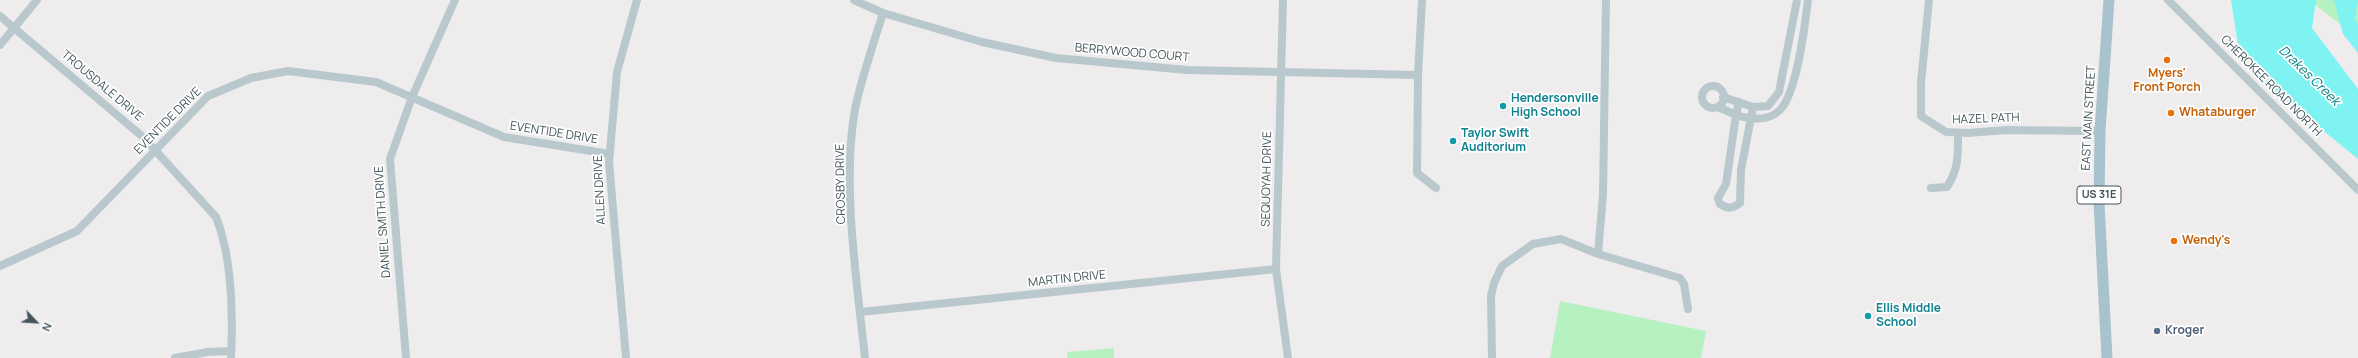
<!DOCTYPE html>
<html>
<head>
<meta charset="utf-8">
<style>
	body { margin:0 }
	#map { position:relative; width:2358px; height:358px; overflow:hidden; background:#efeced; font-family:Manrope,sans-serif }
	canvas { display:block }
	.north { position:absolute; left:16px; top:302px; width:40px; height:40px; -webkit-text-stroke:3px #fff; paint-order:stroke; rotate:115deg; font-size:11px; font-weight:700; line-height:16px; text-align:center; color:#43555b }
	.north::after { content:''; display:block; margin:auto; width:14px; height:18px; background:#43555b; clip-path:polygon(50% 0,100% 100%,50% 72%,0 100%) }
</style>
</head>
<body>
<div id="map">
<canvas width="2358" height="358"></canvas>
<div class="north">N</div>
</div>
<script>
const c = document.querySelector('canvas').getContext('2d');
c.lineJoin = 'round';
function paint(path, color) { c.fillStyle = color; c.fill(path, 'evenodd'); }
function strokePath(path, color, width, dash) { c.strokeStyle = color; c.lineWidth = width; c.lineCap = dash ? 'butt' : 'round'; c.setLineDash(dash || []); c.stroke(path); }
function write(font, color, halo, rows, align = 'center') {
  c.font = font + ' Manrope,sans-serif'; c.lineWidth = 3.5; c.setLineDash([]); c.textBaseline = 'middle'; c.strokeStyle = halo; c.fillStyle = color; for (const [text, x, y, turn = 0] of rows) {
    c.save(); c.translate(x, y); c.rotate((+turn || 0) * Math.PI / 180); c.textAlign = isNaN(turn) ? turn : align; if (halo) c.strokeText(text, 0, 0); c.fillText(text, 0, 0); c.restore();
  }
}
paint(new Path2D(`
	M 2309,0 L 2358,0 L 2358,38 Z
	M 1560,301 L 1706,331 L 1701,358 L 1550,358 Z
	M 1114,348 L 1114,358 L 1067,358 L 1067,352 Z`), '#b6f2c1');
paint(new Path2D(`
	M 2231,0 L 2316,0 L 2312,28 L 2358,89 L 2358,159 L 2270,87 L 2238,45 Z
	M 2334,0 L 2358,0 L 2355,19 L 2358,25 L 2358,53 L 2343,34 Z`), '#7ff2f2');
strokePath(new Path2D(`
	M 854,0 L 883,13 L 982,42 L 1056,58 L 1187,70 L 1418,75
	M 1283,0 L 1276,269 L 1288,358
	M 1422,0 L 1418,75 L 1417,173 L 1436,188
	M 1929,0 L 1921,83 L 1921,116 L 1946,132 L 1968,133 L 2006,130 L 2100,131
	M 2168,0 L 2358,190
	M 0,16 L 143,137 L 216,217 C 232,257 233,316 231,358
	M 0,45 L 37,0
	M1702 97a11 11 0 1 1 22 0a11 11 0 1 1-22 0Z
	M 1723,97 L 1753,107 L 1768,106 L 1779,92 L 1797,0
	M 1718,107 L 1736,115 L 1739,102
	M 1753,107 L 1741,170 L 1740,203 C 1732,209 1728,209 1720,204 L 1718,198 L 1726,184 L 1736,115 C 1749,119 1768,122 1780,110 C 1797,93 1805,25 1808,0
	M 1931,188 L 1947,187 C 1959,168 1958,155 1958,133
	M 1598,254 L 1603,195 L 1606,0
	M 0,266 L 77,231 L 208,96 L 251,78 L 288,71 L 376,82 L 504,137 L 610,154
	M 860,312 L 1276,269
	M 175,358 L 208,352 L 231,351
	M 406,358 L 390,159 L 412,97 L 455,0
	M 626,358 L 609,162 L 617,72 L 637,0
	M 865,358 C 857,282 840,175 857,100 C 864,71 874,42 883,13
	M 1492,358 L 1491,296 L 1494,283 L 1502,266 L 1533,244 L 1561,239 L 1598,254 L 1680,278 L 1684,284 L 1688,309`), '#b9c8cd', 8);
strokePath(new Path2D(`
	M 2107,358 L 2099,203 L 2100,131 L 2109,0`), '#a9c3ce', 11);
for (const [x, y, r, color] of [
	[2167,60,4,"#e8710a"],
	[1503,106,4,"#0f9aa8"],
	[2171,113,4,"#e8710a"],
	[1453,141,4,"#0f9aa8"],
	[2174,241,4,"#e8710a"],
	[1868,316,4,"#0f9aa8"],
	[2157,331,4,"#5c6f8a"]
]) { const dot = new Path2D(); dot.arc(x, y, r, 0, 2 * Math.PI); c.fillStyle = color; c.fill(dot); strokePath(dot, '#fff', 1.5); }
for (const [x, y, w] of [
	[2099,195,44]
]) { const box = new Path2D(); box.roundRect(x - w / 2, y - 9, w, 18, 3); c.fillStyle = '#fff'; c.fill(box); strokePath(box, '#43555b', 1); }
write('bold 11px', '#43555b', null, [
	["US 31E",2099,195]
]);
write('12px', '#43555b', '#fff', [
	["BERRYWOOD COURT",1132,53,5],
	["TROUSDALE DRIVE",102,86,40],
	["CHEROKEE ROAD NORTH",2271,86,45],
	["EAST MAIN STREET",2089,118,-87],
	["HAZEL PATH",1986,119,-2],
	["EVENTIDE DRIVE",168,121,-45],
	["EVENTIDE DRIVE",554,133,9],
	["SEQUOYAH DRIVE",1267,179,-89],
	["CROSBY DRIVE",841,184,-91],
	["ALLEN DRIVE",600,190,-93],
	["DANIEL SMITH DRIVE",383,222,-94],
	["MARTIN DRIVE",1067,279,-6]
]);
write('bold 12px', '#c56008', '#fff', [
	["Myers'",2167,74,"center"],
	["Front Porch",2167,88,"center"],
	["Whataburger",2179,113],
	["Wendy's",2182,241]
], 'left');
write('bold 12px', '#0d838f', '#fff', [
	["Hendersonville",1511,99],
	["High School",1511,113],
	["Taylor Swift",1461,134],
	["Auditorium",1461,148],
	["Ellis Middle",1876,309],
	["School",1876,323]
], 'left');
write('bold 12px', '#4e5e75', '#fff', [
	["Kroger",2165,331]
], 'left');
write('italic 13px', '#068080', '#fff', [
	["Drakes Creek",2309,76,44]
]);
</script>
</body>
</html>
